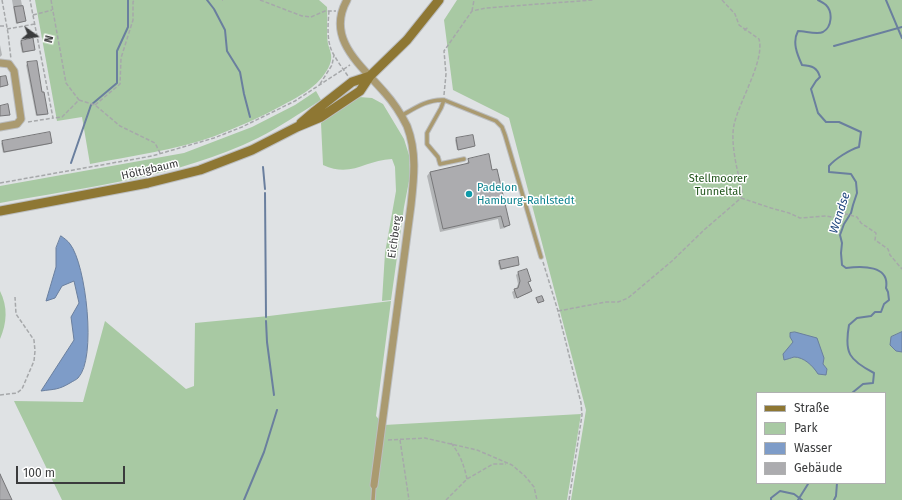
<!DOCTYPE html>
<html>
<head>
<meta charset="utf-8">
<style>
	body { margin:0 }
	#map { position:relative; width:902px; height:500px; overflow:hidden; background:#dfe2e4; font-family:"Fira Sans",sans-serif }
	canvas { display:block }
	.legend { position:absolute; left:756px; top:392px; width:130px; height:92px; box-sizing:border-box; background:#fff; border:1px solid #b0b1b1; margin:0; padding:5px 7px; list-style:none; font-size:12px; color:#3a3b3c }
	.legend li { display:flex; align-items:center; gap:8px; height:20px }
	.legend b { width:20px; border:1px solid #b0b1b1 }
	.north { position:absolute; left:16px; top:16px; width:40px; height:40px; -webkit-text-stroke:3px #fff; paint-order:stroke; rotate:104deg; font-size:11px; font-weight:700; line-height:16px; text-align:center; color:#3a3b3c }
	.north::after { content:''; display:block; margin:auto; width:14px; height:18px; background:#3a3b3c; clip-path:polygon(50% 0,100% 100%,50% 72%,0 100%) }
	.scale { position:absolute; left:16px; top:466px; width:109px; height:18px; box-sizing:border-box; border:2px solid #3a3b3c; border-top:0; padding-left:5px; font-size:12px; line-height:14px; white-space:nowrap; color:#3a3b3c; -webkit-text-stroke:3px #fff; paint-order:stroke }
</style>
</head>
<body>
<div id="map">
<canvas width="902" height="500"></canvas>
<ul class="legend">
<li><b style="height:5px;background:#8e7733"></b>Straße</li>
<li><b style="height:11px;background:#a8c9a3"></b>Park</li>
<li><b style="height:11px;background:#7e9cc8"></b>Wasser</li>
<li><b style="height:11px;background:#acacaf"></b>Gebäude</li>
</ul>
<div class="north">N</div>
<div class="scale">100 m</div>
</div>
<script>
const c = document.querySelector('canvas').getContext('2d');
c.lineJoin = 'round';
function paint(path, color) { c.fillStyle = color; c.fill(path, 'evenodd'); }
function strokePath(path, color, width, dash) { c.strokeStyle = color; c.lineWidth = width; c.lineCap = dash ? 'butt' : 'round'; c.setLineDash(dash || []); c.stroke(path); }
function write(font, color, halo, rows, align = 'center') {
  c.font = font + ' "Fira Sans",sans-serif'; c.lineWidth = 3; c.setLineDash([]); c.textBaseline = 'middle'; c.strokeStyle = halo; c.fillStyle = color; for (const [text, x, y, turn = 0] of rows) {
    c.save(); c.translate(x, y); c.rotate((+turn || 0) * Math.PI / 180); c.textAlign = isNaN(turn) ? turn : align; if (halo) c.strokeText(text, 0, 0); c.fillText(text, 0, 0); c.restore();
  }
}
paint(new Path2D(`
	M 35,0 L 319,0 L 327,7 C 328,19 326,32 328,44 C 330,51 333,56 330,64 C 322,84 302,95 283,105 C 261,117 238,127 215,136 C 175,150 132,156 90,164 L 82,117 L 57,121 Z
	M 457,0 L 902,0 L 902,500 L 571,500 L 586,410 L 509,118 L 453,90 L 444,20 ZM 757,393 L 885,393 L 885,483 L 757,483 Z
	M 316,91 L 321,100 C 300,113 280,127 258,138 C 179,177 86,187 0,203 L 0,186 L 184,153 L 252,127 L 295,105 Z
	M 359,97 L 372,98 L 383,104 L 404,139 L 409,155 L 410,176 L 404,207 L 391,300 L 382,301 L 385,253 L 396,191 L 395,167 L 392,159 C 365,160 352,178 323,165 L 321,123 Z
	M 0,291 C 8,307 7,323 0,339 Z
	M 391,301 L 376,416 L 384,425 L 581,414 L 567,500 L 62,500 L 14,401 L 83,402 L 105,321 L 186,389 L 194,386 L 195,323 L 269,316 Z`), '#a8c9a3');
const water = new Path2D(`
	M 61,236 C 64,238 68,241 70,244 C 86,264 97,359 78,378 C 76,380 73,381 70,383 C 58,390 55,389 41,391 L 74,340 L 71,317 L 79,303 L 74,281 L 62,286 L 55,298 L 46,301 L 56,267 L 56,248 Z
	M 795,332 L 817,338 L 824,358 L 823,364 L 827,369 L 826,375 L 818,374 C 813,366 804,357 794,357 C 791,358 788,359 784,360 L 783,354 L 793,342 L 790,337 L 790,333 Z
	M 902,332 L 902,352 L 896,351 L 890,345 L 891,337 Z`);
paint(water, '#7e9cc8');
strokePath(water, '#6a7f9e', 1);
paint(new Path2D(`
	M 12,0 L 21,0 L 25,21 L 23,22 L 16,24 Z
	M 21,42 L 34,50 L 22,53 L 20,43 Z
	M 0,45 L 2,55 L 0,57 Z
	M 28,63 L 41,93 L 47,113 L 45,115 L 36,116 L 26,65 Z
	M 456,139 L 474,146 L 473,147 L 457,150 L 455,140 Z
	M 3,142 L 51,143 L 50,144 L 3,153 L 1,143 Z
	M 469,160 L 492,171 L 508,225 L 505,228 L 500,229 L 498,219 L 440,232 L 427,176 L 430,172 L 466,164 Z
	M 499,262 L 518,265 L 500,270 L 498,263 Z
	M 518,273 L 527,283 L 531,291 L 529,293 L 514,299 L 512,292 L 516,289 L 518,284 L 516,275 Z`), '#0003');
strokePath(new Path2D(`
	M 207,0 L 214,9 L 225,30 L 227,51 L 240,72 L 244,94 L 250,117
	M 818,0 C 820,1 824,3 826,5 C 833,12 832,27 823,32 C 817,35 805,31 798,31 C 792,42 797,54 802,65 C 812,66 817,67 820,77 L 816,81 L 811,89 L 818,113 L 826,122 L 839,122 L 861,132 L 859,147 C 849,150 835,159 829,166 L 829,172 L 851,174 L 856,182 L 857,193 L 853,205 L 851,213 L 844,224 L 840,235 L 842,243 L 841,253 L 842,265 L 846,268 C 862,266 890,265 886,288 L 888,292 L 889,300 L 884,304 L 881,312 L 875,312 L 871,316 L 857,318 L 849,325 C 844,353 849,360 874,373 L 873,383 L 863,384 L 852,393
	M 886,0 L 902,38
	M 834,46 L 902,27
	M 71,163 L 91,105 L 117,83 L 117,51 L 128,27 L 128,0
	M 263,167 L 265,189
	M 265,193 L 266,317
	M 266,321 L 267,342 L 274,395
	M 244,500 L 264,452 L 277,410
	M 771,500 L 771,498 L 780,491 L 794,494 L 802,500
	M 798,500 L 808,484
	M 834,500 L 836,496 L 837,483`), '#6a7f9e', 2);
const building = new Path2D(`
	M 23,6 L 26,21 L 17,23 L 14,7 Z
	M 33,38 L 35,50 L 23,52 L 21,41 Z
	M 37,61 L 42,92 L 44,92 L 48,114 L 37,115 L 27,62 Z
	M 6,76 L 8,85 L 0,87 L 0,77 Z
	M 8,104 L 10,115 L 0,116 L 0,106 Z
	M 50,132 L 52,143 L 4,152 L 2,141 Z
	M 473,135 L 475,146 L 458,150 L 456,138 Z
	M 489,154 L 492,170 L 497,169 L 510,225 L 504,227 L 501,216 L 443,229 L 430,172 L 469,163 L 468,159 Z
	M 518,257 L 519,265 L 501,269 L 499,261 Z
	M 527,269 L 531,281 L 528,282 L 532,291 L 517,298 L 514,289 L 518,288 L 520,281 L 518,272 Z
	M 542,296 L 544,301 L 538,303 L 536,298 Z
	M 0,474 L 12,500 L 0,500 Z`);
paint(building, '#acacaf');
strokePath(building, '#767678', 1);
const lane = new Path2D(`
	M 444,100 L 441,108 L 427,133 L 427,144 L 438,157 L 440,164 L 464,159
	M 401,116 C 415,108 428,99 444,100 L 496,121 L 502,127 L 505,135 L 541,257
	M 373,500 L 374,485`);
const street = new Path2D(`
	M 347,0 C 325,39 362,66 385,93 C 394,103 401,114 407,126 C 417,152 414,178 411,205 L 374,485
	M 0,63 L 9,64 L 14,71 L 21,119 L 17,124 L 0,127`);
const secondary = new Path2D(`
	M 301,123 L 315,111 L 352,82 L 370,76
	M 0,211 L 148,183 L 200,170 L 252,150 L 297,127 L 321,117 L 360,91 L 370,76 L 407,40 L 439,0`);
strokePath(lane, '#bbbdbf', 5.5);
strokePath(street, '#bbbdbf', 9);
strokePath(secondary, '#bbbdbf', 11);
strokePath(new Path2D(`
	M 2,0 L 8,33 L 11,59
	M 51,0 L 66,83 L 79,100 L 62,117 L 53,118
	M 222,0 L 223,0
	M 260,0 L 302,16 L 311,17 L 325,11 L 336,11
	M 722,0 L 735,14 L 739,25 L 759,39 C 765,61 739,101 734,125 C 730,144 738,172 742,192 L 741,198
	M 329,11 C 328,24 326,43 334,55 C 338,62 343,69 348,76
	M 472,11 L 474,0
	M 33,15 L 52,10
	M 0,26 L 6,26
	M 7,29 L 35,24
	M 744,30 L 749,27
	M 320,84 L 332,65 L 334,55
	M 444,95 L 446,74 L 444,51 L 472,11 L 486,8 L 593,0
	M 79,100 L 95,105 L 120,126 L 155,143 L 160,153
	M 95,105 L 120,84 L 121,58 L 133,20 L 133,2 L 134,0
	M 28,122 L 53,118 L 30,0
	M 0,183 L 152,156 L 214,138 L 242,127 L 295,101 L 350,65
	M 741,198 L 771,208 L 789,213 L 800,218 L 826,216 L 838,218 L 842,217 L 846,214 L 857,217 L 861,223 L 876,233 L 875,240 L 888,249 L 890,255 L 902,269
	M 543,262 L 558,311 L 581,403 L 582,415 L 569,500
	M 558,311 L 606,302 L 618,302 L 628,298 L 672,261 L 704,230 L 741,198
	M 0,395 L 17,393 L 22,389 L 34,361 L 35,351 L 34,340 L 16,314 L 15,297
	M 388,440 L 425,438 L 477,450 L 512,465 L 525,476 L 534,487 L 537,500
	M 400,440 L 409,500
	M 451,443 C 460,454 464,465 467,479
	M 446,500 L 467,479 L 493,464 L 506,464`), '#a6a8aa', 1.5, [4, 2]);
strokePath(lane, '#aa9a70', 3.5);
strokePath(street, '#aa9a70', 7);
strokePath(secondary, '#8e7733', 9);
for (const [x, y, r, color] of [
	[469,194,4,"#0f9aa8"]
]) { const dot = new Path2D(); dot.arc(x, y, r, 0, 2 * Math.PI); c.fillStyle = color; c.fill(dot); strokePath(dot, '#fff', 1.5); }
write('11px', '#3a3b3c', '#fff', [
	["Höltigbaum",150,170,-13],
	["Eichberg",395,237,-82]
]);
write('11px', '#21551b', '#fff', [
	["Stellmoorer",718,179],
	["Tunneltal",718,192]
]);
write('11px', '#0d838f', '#fff', [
	["Padelon",477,188],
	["Hamburg-Rahlstedt",477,201]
], 'left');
write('italic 12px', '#21477f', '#fff', [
	["Wandse",840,213,-72]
]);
</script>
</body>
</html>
